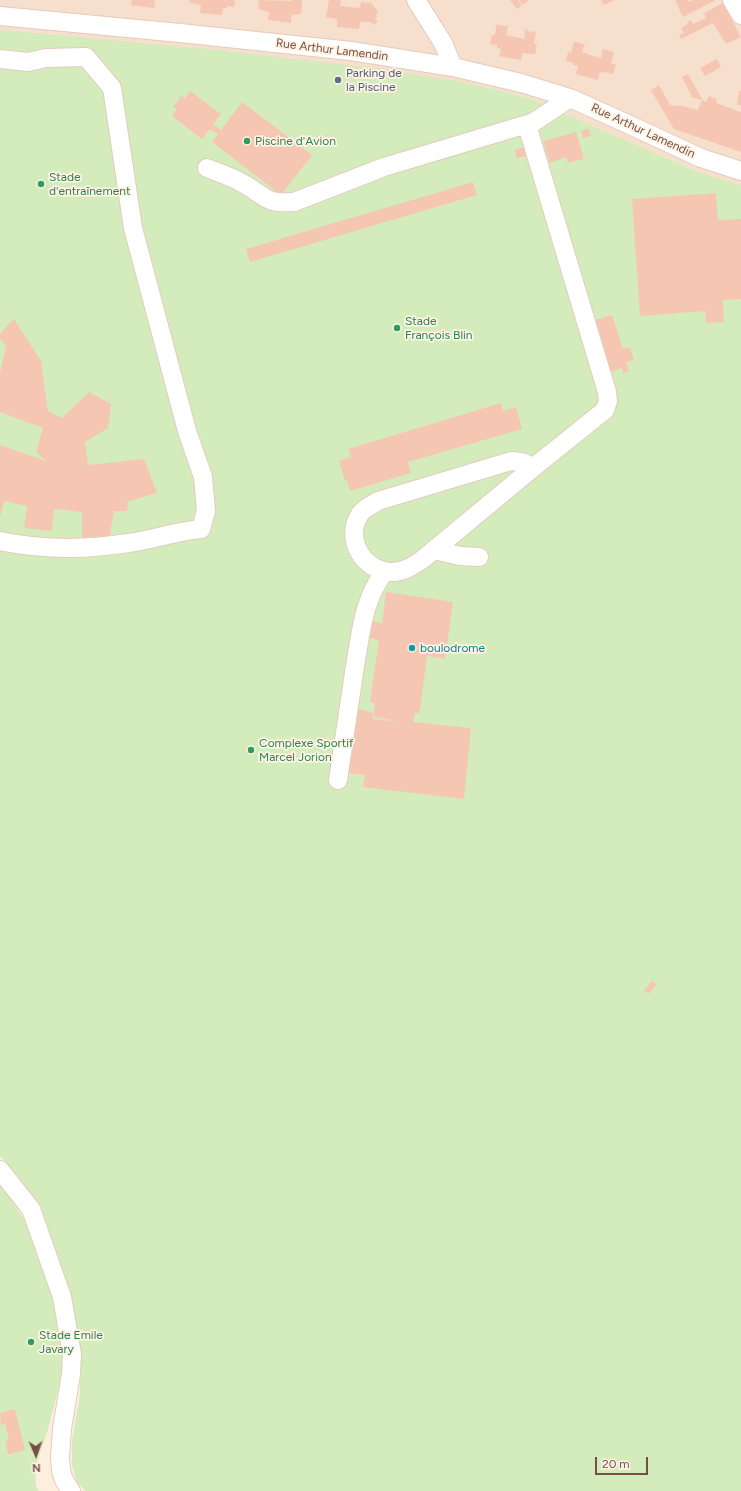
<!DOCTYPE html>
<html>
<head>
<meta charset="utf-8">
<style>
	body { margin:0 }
	#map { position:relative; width:741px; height:1491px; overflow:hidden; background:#feeede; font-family:Figtree,sans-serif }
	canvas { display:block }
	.north { position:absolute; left:16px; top:1435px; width:40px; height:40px; -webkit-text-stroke:3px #fff3e6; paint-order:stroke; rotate:178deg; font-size:11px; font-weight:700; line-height:16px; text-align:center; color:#755145 }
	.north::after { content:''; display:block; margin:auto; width:14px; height:18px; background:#755145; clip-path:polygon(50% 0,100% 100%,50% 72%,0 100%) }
	.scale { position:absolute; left:595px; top:1457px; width:53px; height:18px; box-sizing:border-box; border:2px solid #755145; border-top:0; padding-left:5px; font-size:12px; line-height:14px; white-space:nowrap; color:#755145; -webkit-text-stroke:3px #fff3e6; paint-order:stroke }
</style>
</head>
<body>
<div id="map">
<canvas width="741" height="1491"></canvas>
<div class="north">N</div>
<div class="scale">20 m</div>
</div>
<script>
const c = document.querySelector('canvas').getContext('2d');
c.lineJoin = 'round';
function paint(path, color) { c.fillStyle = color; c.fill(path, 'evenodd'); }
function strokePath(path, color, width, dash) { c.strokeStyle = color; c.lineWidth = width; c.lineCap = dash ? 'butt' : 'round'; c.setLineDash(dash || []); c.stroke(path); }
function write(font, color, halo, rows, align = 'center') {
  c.font = font + ' Figtree,sans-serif'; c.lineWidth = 3.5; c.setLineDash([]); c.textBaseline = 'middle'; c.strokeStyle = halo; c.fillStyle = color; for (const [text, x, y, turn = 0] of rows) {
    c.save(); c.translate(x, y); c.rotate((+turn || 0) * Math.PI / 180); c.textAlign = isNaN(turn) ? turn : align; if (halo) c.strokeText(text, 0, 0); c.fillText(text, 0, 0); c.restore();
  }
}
paint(new Path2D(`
	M 0,0 L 741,0 L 741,185 L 696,171 L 529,98 L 490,88 L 452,80 L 0,30 Z`), '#f6dfcc');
paint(new Path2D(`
	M 0,30 L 218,50 L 373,68 L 452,80 L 490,88 L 529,98 L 696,171 L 741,185 L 741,1491 L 86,1491 L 77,1483 L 72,1465 L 72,1441 L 80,1393 L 80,1358 L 37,1218 L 10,1168 L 0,1156 Z
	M 0,1181 L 25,1221 L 46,1274 L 60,1319 L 65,1365 L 48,1429 L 35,1468 L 36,1486 L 39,1491 L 0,1491 Z`), '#d4ecbc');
paint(new Path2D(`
	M 132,0 L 155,0 L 154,8 L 131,5 Z
	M 190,0 L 235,0 L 234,7 L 227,6 L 227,8 L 223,8 L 222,15 L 200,13 L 201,5 L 190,3 Z
	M 259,0 L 292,1 L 292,0 L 302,0 L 301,14 L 291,15 L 291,23 L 268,20 L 269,12 L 258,9 Z
	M 329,0 L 341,0 L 340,6 L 360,8 L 361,2 L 370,3 L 370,1 L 378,12 L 376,14 L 377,16 L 375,19 L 378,21 L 374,25 L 370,22 L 360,22 L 359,29 L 337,27 L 337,19 L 326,17 Z
	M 510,0 L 518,0 L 522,6 L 517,9 Z
	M 519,0 L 527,0 L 528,1 L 523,5 Z
	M 601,0 L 615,0 L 604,5 Z
	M 675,0 L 688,0 L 689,2 L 693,0 L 716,0 L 683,17 Z
	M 723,3 L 741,37 L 726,44 L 713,23 L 681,39 L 679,35 L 684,33 L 681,28 L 688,24 L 687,22 L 691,20 L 693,24 L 706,18 L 704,13 Z
	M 497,23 L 498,25 L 506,26 L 508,25 L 506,35 L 524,39 L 526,27 L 527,31 L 534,32 L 536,31 L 534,44 L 537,44 L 535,54 L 522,53 L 521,60 L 499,56 L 501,49 L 497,48 L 497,45 L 490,44 L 492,35 L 495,35 Z
	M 574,41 L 583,44 L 585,43 L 582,52 L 593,56 L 601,58 L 603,49 L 614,52 L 611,63 L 616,65 L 613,74 L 604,72 L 604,73 L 600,72 L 598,80 L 576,74 L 578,66 L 573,65 L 574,63 L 566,61 L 568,52 L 571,53 Z
	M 717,59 L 721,67 L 705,76 L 700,68 Z
	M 688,74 L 703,101 L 706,102 L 709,96 L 717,99 L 716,103 L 741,112 L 741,152 L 674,129 L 651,90 L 659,85 L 670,105 L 682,106 L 698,110 L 702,100 L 692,97 L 682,77 Z
	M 190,91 L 221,114 L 213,124 L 221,130 L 242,102 L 312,155 L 281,195 L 212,142 L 218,134 L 210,129 L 202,139 L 172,116 L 177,109 L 173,107 L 181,96 L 185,98 Z
	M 739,91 L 741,91 L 741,105 L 737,105 Z
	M 589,129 L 591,136 L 583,138 L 581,131 Z
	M 576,132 L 584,159 L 568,163 L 566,157 L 550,163 L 543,141 Z
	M 524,147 L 527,156 L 517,158 L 514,150 Z
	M 473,182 L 477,195 L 250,262 L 246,249 Z
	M 716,193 L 718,220 L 741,219 L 741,299 L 723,300 L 724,322 L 706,323 L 705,311 L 640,316 L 632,199 Z
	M 612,315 L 623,349 L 630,347 L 634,360 L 626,362 L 629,371 L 623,373 L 622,368 L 610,372 L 595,320 Z
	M 14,319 L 41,361 L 48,411 L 62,418 L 89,392 L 111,404 L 108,428 L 85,442 L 88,465 L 144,459 L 157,493 L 127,502 L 128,511 L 114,511 L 109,539 L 82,538 L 82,512 L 54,509 L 52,531 L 24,528 L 27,506 L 4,501 L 0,517 L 0,445 L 46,461 L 36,452 L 43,428 L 0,412 L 0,373 L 6,346 L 0,339 L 0,334 Z
	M 501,403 L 503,411 L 516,407 L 522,429 L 408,462 L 411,473 L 350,491 L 347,481 L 345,481 L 339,461 L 351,457 L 348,449 Z
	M 386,592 L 453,602 L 445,659 L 427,656 L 420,710 L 419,713 L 415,713 L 413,722 L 471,728 L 464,799 L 363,787 L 365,775 L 348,773 L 358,709 L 372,712 L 373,717 L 375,703 L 370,702 L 379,640 L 369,638 L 372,621 L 382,623 ZM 373,717 L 393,720 L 393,721 L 373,719 Z
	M 652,981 L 657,985 L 648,994 L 644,990 Z
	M 15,1409 L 25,1450 L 8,1454 L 5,1441 L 9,1440 L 5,1424 L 1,1425 L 0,1413 Z`), '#f5c7b3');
const minor = new Path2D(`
	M 416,0 L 443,43 L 453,67
	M 732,0 L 741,15
	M 0,16 L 180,33 L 351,51 L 453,67 L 521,83 L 570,98 L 619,120 L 701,158 L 741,171
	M 0,59 L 28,62 L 46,58 L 86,57 L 112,88 L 133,228 L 187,431 L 203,477 L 206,511 L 201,529 C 176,531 153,540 128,543 C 85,550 43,550 0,541
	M 527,125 L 607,392 L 608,401 L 605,410 L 534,467
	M 207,168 C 219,173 232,177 244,184 C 267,197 265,204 294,202 L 384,167 L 534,122 L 570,98
	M 511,461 L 521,462 L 534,467 L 423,559 C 413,566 404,572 392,572 C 363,571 344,539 360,514 C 364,508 372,505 378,501 Z
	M 434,550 L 460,556 L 479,557
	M 338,780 C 344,742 349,704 355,666 C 361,632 363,600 385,571
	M 0,1170 L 31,1209 L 62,1297 L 72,1354 L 71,1374 L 62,1429 L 60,1457 L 61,1471 L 64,1480 L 71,1491`);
strokePath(minor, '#e4cbbd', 20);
strokePath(minor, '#fff', 18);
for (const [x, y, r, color] of [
	[338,80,4,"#5c6f8a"],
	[247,141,4,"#2e9e5b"],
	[41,184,4,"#2e9e5b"],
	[397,328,4,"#2e9e5b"],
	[412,648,4,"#0f9aa8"],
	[251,750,4,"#2e9e5b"],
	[31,1342,4,"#2e9e5b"]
]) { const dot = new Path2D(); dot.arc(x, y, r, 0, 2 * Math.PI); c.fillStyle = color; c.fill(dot); strokePath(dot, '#fff3e6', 1.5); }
write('12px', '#755145', '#fff3e6', [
	["Rue Arthur Lamendin",332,50,7],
	["Rue Arthur Lamendin",643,131,25]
]);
write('12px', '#4e5e75', '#fff3e6', [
	["Parking de",346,73],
	["la Piscine",346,87]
], 'left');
write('12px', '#27864d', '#fff3e6', [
	["Piscine d'Avion",255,141],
	["Stade",49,177],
	["d'entraînement",49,191],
	["Stade",405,321],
	["François Blin",405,335],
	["Complexe Sportif",259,743],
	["Marcel Jorion",259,757],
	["Stade Emile",39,1335],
	["Javary",39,1349]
], 'left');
write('12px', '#0d838f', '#fff3e6', [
	["boulodrome",420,648]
], 'left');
</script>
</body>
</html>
